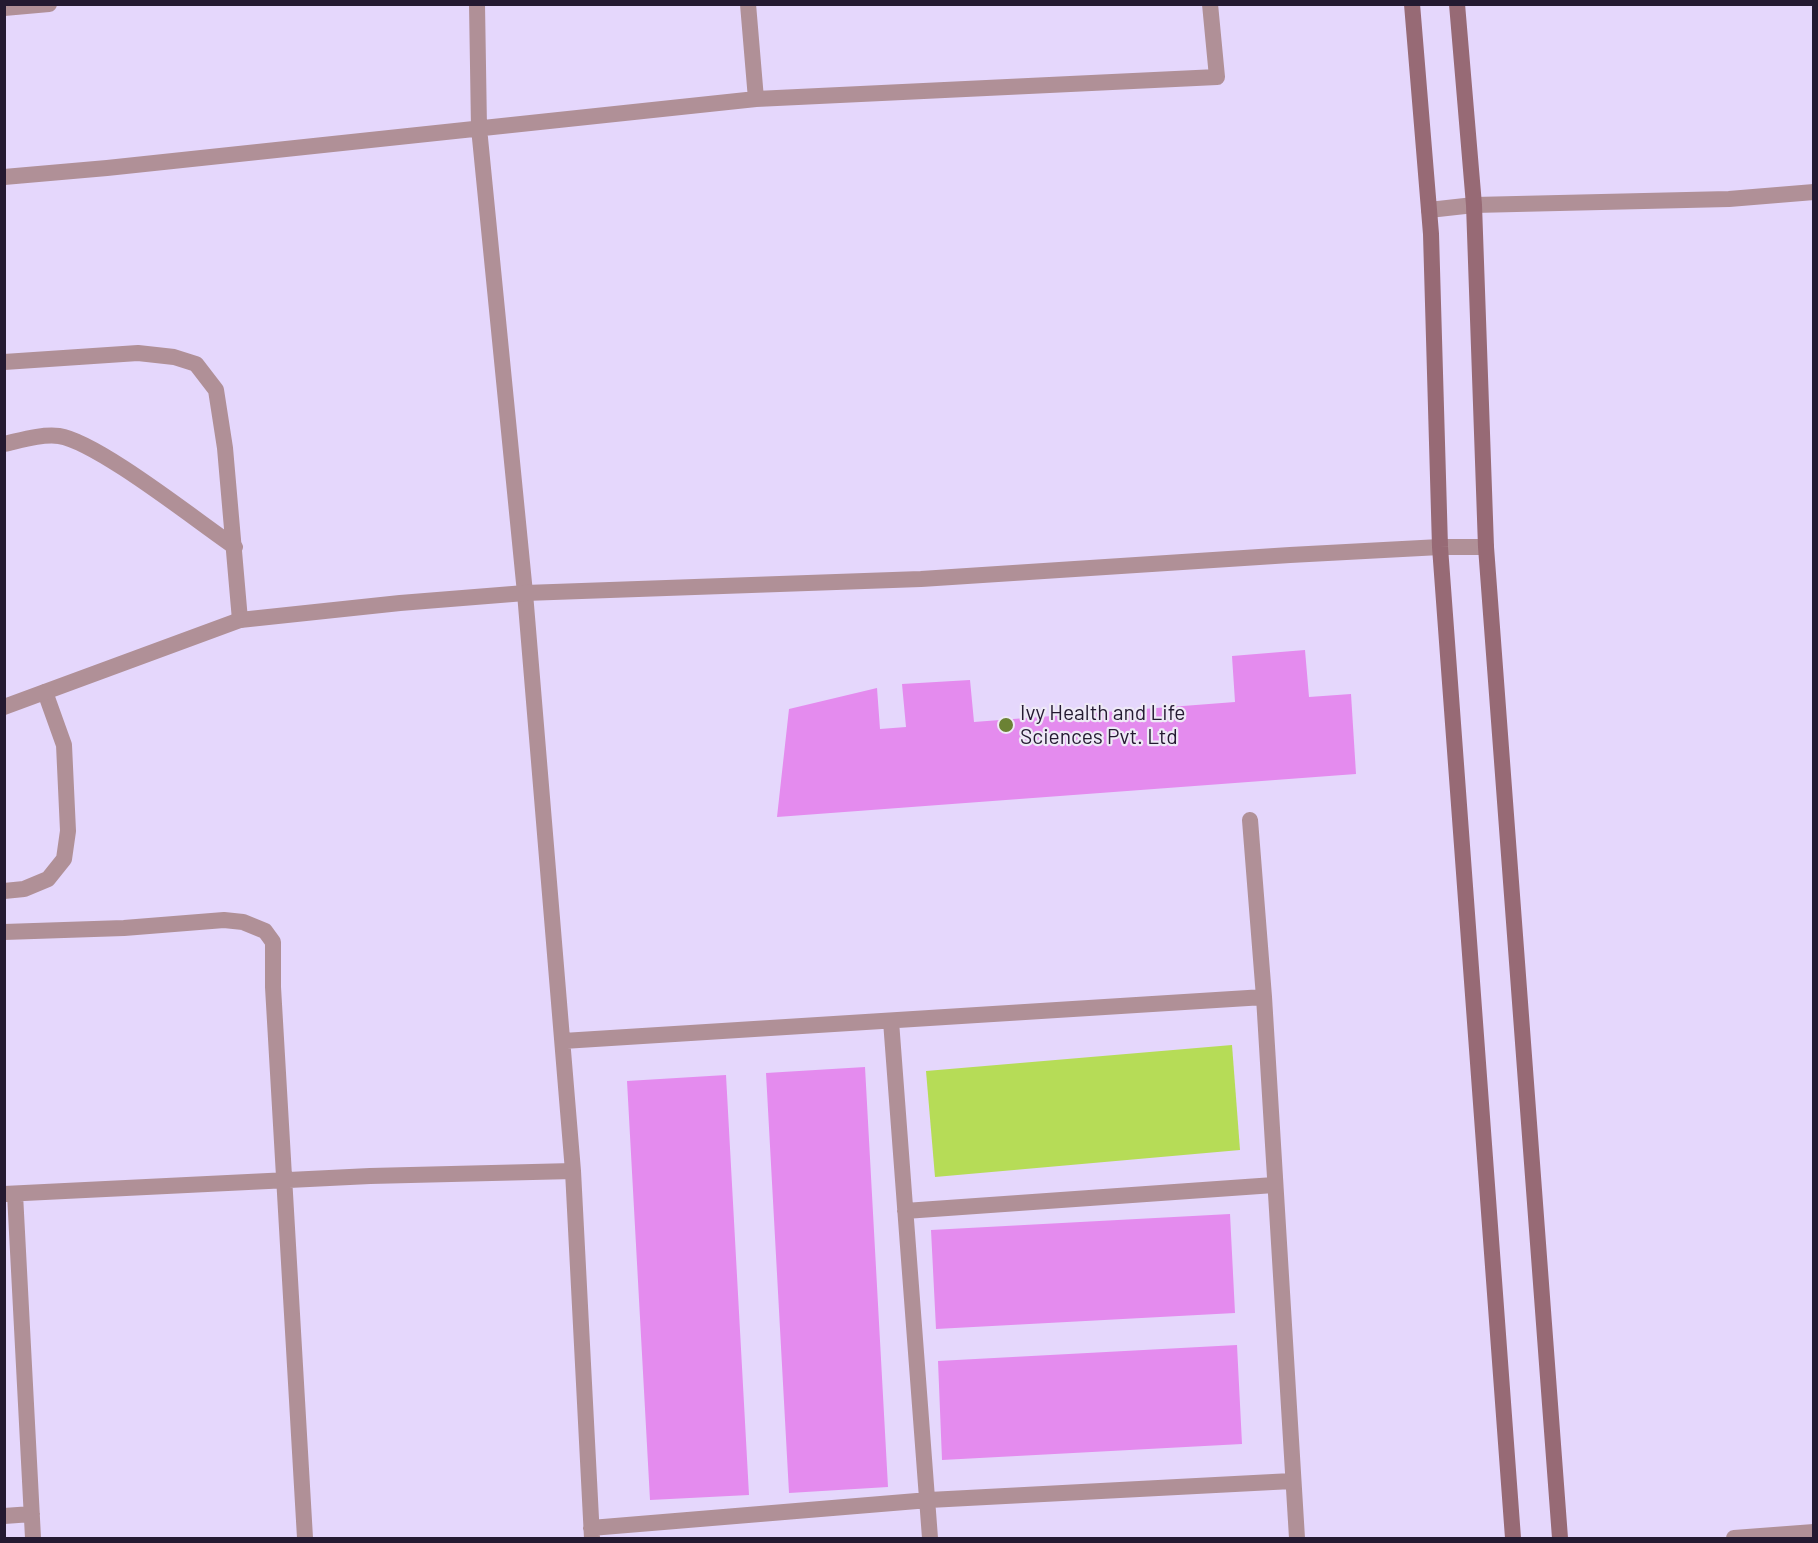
<!DOCTYPE html>
<html>
<head>
<meta charset="utf-8">
<style>
	body { margin:0 }
	#map { position:relative; width:1818px; height:1543px; overflow:hidden; background:#e5d7fc; font-family:Barlow,sans-serif }
	canvas { display:block }
	.frame { position:absolute; inset:0; border:6px solid #241a31; pointer-events:none }
</style>
</head>
<body>
<div id="map">
<canvas width="1818" height="1543"></canvas>
<div class="frame"></div>
</div>
<script>
const c = document.querySelector('canvas').getContext('2d');
c.lineJoin = 'round';
function paint(path, color) { c.fillStyle = color; c.fill(path, 'evenodd'); }
function strokePath(path, color, width, dash) { c.strokeStyle = color; c.lineWidth = width; c.lineCap = dash ? 'butt' : 'round'; c.setLineDash(dash || []); c.stroke(path); }
function write(font, color, halo, rows, align = 'center') {
  c.font = font + ' Barlow,sans-serif'; c.lineWidth = 4.5; c.setLineDash([]); c.textBaseline = 'middle'; c.strokeStyle = halo; c.fillStyle = color; for (const [text, x, y, turn = 0] of rows) {
    c.save(); c.translate(x, y); c.rotate((+turn || 0) * Math.PI / 180); c.textAlign = isNaN(turn) ? turn : align; if (halo) c.strokeText(text, 0, 0); c.fillText(text, 0, 0); c.restore();
  }
}
paint(new Path2D(`
	M 1232,1045 L 1240,1150 L 935,1177 L 926,1071 Z`), '#b6dc57');
paint(new Path2D(`
	M 1305,650 L 1309,697 L 1351,694 L 1356,774 L 777,817 L 789,709 L 877,688 L 880,729 L 906,727 L 902,684 L 970,680 L 974,722 L 1235,702 L 1232,656 Z
	M 865,1067 L 888,1487 L 789,1493 L 766,1073 Z
	M 726,1075 L 749,1495 L 650,1500 L 627,1081 Z
	M 1230,1214 L 1235,1313 L 936,1329 L 931,1230 Z
	M 1237,1345 L 1242,1444 L 942,1460 L 938,1361 Z`), '#e48bee');
strokePath(new Path2D(`
	M 4,362 L 138,353 L 174,357 L 196,364 L 216,390 L 225,448 L 240,620
	M 4,444 C 22,440 41,434 59,436 C 98,442 198,522 235,547
	M 4,891 L 24,889 L 48,879 L 64,859 L 68,831 L 64,745 L 45,692
	M 1734,1538 L 1814,1532`), '#b09097', 16);
strokePath(new Path2D(`
	M 477,4 L 479,128 L 525,593 L 573,1171 L 592,1538
	M 748,4 L 756,99
	M 4,8 L 49,4
	M 4,177 L 107,168 L 756,99 L 1217,77 L 1210,4
	M 1250,820 L 1264,997 L 1297,1538
	M 4,932 L 124,928 L 224,920 L 243,922 L 265,931 L 273,942 L 273,987 L 305,1538
	M 891,1021 L 930,1538
	M 563,1041 L 1264,997
	M 4,1194 L 370,1176 L 573,1171
	M 15,1194 L 33,1538
	M 905,1211 L 1274,1185
	M 4,1516 L 32,1514
	M 591,1528 L 929,1500 L 1292,1481`), '#b09097', 16);
strokePath(new Path2D(`
	M 1429,210 L 1474,205 L 1729,199 L 1814,192
	M 4,707 L 240,620 L 400,603 L 525,593 L 921,579 L 1290,555 L 1440,547 L 1486,547`), '#b09097', 16);
strokePath(new Path2D(`
	M 1412,4 L 1431,234 L 1440,547 L 1513,1538
	M 1457,4 L 1474,205 L 1486,547 L 1560,1538`), '#976a75', 16);
for (const [x, y, r, color] of [
	[1006,725,8,"#6b8234"]
]) { const dot = new Path2D(); dot.arc(x, y, r, 0, 2 * Math.PI); c.fillStyle = color; c.fill(dot); strokePath(dot, '#eee9f6', 2); }
write('21px', '#241a31', '#eee9f6', [
	["Ivy Health and Life",1020,713],
	["Sciences Pvt. Ltd",1020,737]
], 'left');
</script>
</body>
</html>
